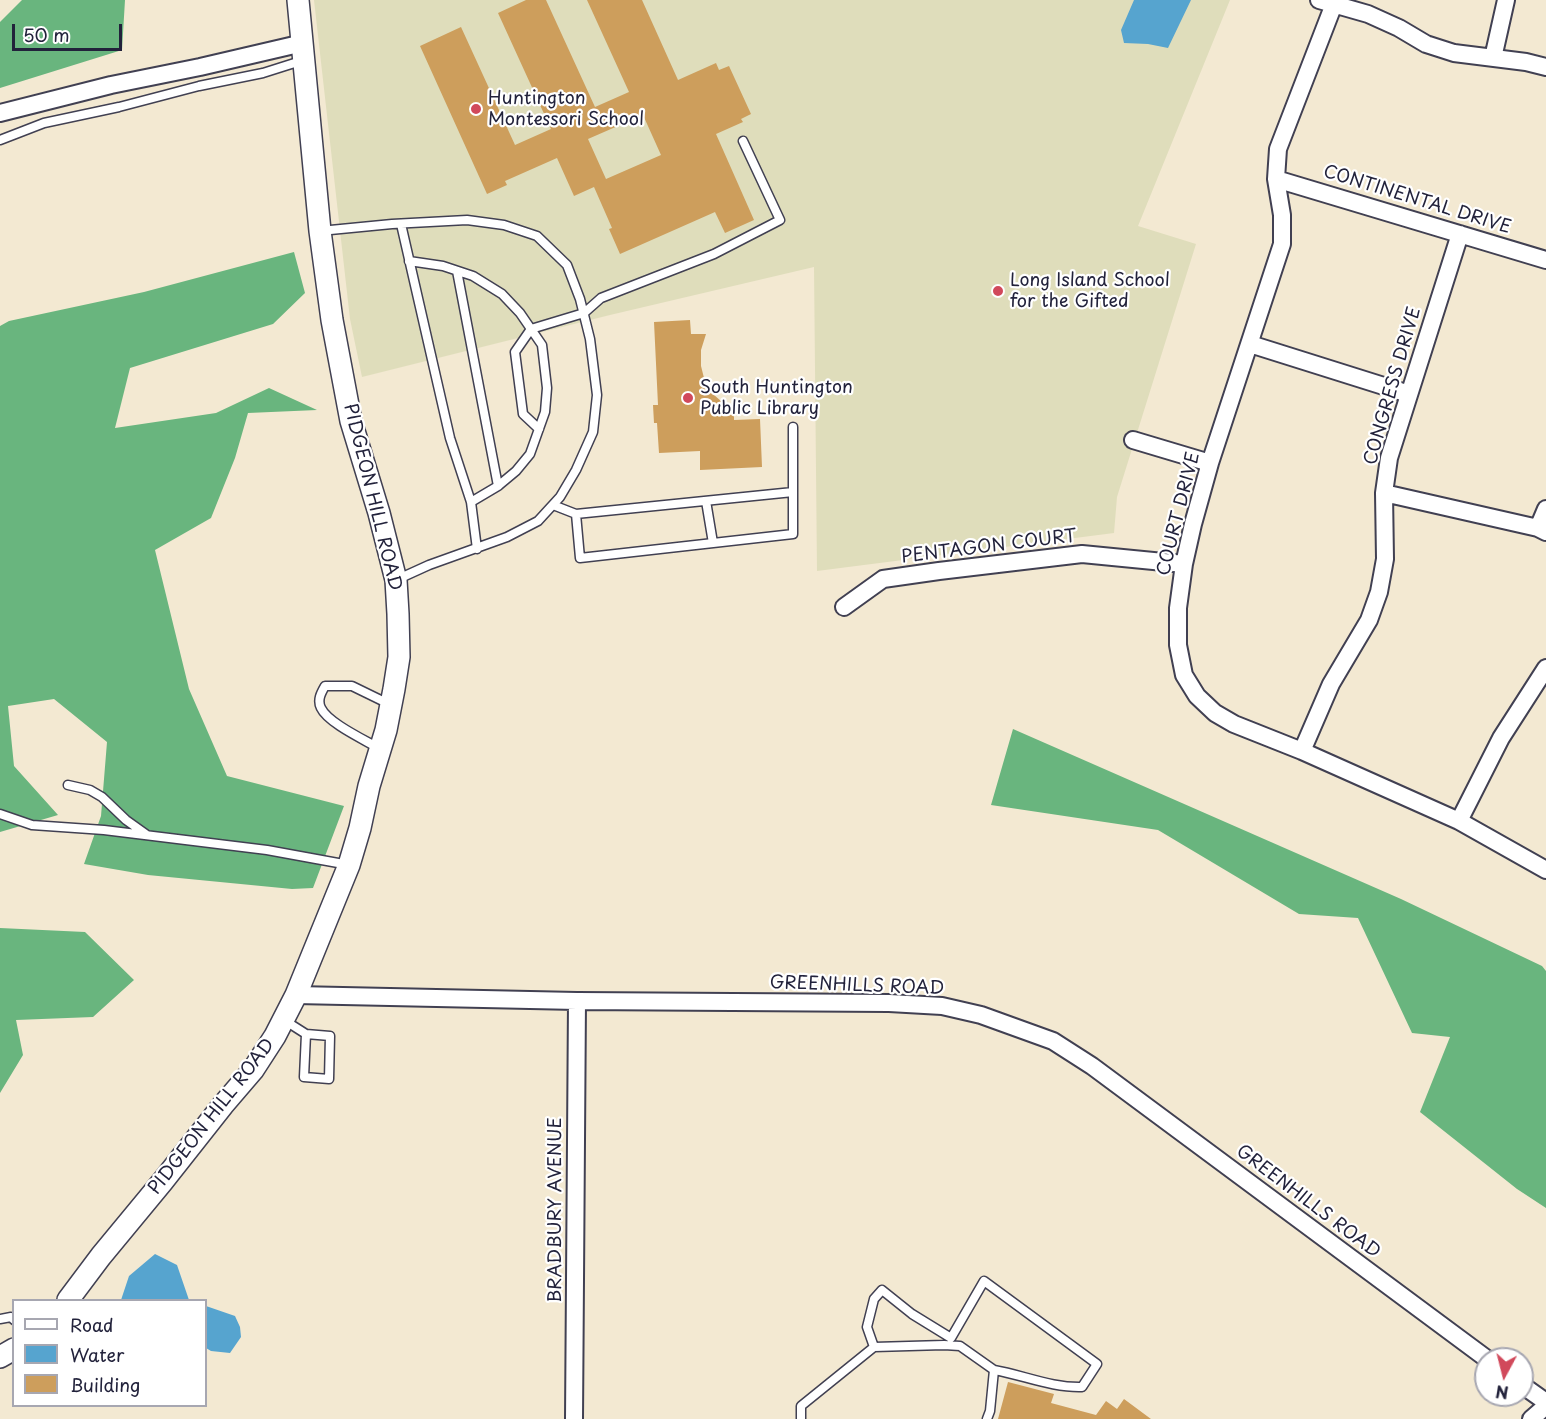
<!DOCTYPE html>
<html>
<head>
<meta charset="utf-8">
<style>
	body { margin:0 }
	#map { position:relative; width:1546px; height:1419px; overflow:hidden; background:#f3e9d2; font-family:"Playpen Sans",sans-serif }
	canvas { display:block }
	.legend { position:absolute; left:12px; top:1299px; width:195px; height:108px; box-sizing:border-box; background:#fff; border:2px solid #a7a7b1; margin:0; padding:8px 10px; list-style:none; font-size:18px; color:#22223b }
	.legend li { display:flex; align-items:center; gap:12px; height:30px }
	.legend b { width:30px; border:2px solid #a7a7b1 }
	.north { position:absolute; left:1474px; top:1347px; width:60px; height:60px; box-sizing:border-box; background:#fff; border:2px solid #a7a7b1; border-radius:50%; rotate:187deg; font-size:16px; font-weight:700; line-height:24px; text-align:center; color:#22223b }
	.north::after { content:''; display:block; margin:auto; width:21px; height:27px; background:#d1495b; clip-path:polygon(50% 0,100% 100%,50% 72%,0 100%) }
	.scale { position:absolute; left:12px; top:24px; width:110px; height:27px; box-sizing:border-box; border:3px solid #22223b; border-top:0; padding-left:8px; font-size:18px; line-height:21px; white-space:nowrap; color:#22223b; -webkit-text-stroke:4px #fff; paint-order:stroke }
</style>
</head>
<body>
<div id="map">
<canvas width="1546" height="1419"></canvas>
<ul class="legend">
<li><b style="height:8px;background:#fff"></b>Road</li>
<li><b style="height:16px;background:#56a4cf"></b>Water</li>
<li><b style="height:16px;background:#cd9e5c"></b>Building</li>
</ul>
<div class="north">N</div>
<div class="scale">50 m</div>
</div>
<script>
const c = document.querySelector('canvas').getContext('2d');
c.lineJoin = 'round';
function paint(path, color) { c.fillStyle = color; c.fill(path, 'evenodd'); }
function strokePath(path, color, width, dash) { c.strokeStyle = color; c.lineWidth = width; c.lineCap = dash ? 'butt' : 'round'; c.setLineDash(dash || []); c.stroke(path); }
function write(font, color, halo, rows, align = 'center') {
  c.font = font + ' "Playpen Sans",sans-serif'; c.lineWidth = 4.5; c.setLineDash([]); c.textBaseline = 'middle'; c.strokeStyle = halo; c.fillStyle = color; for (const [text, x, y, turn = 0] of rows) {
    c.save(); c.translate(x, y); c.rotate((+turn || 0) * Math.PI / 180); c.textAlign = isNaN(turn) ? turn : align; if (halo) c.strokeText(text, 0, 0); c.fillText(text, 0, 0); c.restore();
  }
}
paint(new Path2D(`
	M 314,0 L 1230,0 L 1138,226 L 1196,244 L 1117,497 L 1114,533 L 817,571 L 814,267 L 610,315 L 362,377 L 350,319 Z`), '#dfddbb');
paint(new Path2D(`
	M 22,0 L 125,0 L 122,50 L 0,88 L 0,22 Z
	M 294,252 L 305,293 L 273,324 L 130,368 L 115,428 L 216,413 L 269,388 L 317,410 L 248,413 L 235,458 L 211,518 L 155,550 L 189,689 L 227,776 L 344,806 L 313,888 L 292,889 L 148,875 L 84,864 L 101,816 L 107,742 L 54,699 L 8,706 L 14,766 L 58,815 L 0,832 L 0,326 L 9,321 L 144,292 Z
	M 1013,729 L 1401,899 L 1542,966 L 1546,971 L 1546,1208 L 1517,1189 L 1420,1112 L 1450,1037 L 1412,1033 L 1358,918 L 1299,914 L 1158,830 L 991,805 Z
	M 0,928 L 85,932 L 134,980 L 93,1017 L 16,1020 L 23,1055 L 0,1093 Z`), '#69b57e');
paint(new Path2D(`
	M 1134,0 L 1191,0 L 1168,48 L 1148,44 L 1124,43 L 1121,30 Z
	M 155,1254 L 177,1265 L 189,1300 L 121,1300 L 129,1276 Z
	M 206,1306 L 235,1316 L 240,1327 L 241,1337 L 230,1353 L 211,1351 L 206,1348 Z`), '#56a4cf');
paint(new Path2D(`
	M 526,0 L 546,0 L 595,107 L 629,92 L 587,0 L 642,0 L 678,80 L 716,63 L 719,70 L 729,66 L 751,114 L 741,119 L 743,122 L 716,134 L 754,220 L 725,233 L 715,212 L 620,254 L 609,229 L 612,228 L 594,187 L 574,196 L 557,158 L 505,181 L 507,185 L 487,194 L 420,46 L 461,27 L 515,145 L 551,129 L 498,13 ZM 643,115 L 661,155 L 606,179 L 588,139 Z
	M 690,320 L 691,334 L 706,334 L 701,350 L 701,366 L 705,382 L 713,394 L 722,402 L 734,405 L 734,420 L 760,419 L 762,467 L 700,470 L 700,451 L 659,453 L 657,423 L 654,423 L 653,405 L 658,405 L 654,322 Z
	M 1008,1382 L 1054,1394 L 1051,1403 L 1096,1415 L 1106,1401 L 1117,1409 L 1124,1399 L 1151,1419 L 998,1419 Z`), '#cd9e5c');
const service = new Path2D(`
	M 0,140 L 44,123 L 119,107 L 199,86 L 263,73 L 304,60
	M 401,224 L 450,438 L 471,502 L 477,549
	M 320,231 L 392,224 L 467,220 L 504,225 L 537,236 L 567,265 L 580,299 L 590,339 L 597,395 L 593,432 L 576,470 L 560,497 L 538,521 L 507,537 L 429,565 L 396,580
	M 409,261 L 443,266 L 473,276 L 502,294 L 520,313 L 542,345 L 547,388 L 545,412 L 530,454 L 516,471 L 498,486 L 471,502
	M 457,271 L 498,486
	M 539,429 L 523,414 L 515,352 L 531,329 L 584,313 L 601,298 L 714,254 L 780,220 L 743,141
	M 706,501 L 713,543
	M 553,505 L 576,514 L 580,558 L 793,534 L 793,427
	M 576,514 L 793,492
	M 380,749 C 365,740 328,723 321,708 C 317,700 321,693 325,686 L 352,686 L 391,705
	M 68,785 L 90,790 L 102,797 L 126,820 L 147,835
	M 0,814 L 32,825 L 104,830 L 267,850 L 349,865
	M 284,1020 L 306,1034 L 330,1036 L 329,1079 L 304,1077 L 306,1034
	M 0,1319 L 11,1317 L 14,1320
	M 874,1347 L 867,1327 L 874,1299 L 882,1290 L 912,1314 L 951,1338 L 984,1281 L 1097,1364 L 1082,1387 C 1052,1388 1023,1375 994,1370 L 990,1411 L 987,1419
	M 801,1419 L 801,1406 L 874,1347 L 944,1345 L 960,1346 L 994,1370`);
const minor = new Path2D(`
	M 1319,0 L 1368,14 L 1399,28 L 1426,44 L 1454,53 L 1526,62 L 1546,67
	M 1334,4 L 1278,149 L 1276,179 L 1282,215 L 1282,244 L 1210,463 L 1193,524 L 1184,564 L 1178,608 L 1178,645 L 1184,675 L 1197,696 L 1215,713 L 1234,724 L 1302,751 L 1459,821 L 1546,870
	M 1493,58 L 1506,0
	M 0,113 L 111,85 L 200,67 L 303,43
	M 1276,179 L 1546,260
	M 1250,344 L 1409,394
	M 1133,440 L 1210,463
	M 1384,493 L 1538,528 L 1546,532
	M 1538,528 L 1546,509
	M 844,607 L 883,579 L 939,571 L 1082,554 L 1184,564
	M 1302,751 L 1331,684 L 1369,620 L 1379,592 L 1385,559 L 1384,493 L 1389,458 L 1460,234
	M 1459,821 L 1501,738 L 1546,668
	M 296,995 L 577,1001 L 889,1003 L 942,1006 L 981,1015 L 1053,1041 L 1092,1066 L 1487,1359
	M 1522,1385 L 1546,1402
	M 574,1419 L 577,1001
	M 1531,1419 L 1546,1406`);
const tertiary = new Path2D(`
	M 68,1300 L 101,1256 L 163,1181 L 223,1105 L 253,1070 L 275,1036 L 296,995 L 349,865 L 360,828 L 369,786 L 386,730 L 394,689 L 399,657 L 398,614 L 396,580 L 379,513 L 351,421 L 332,320 L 320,231 L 298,0
	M 0,1357 L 14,1349`);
strokePath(service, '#414052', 11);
strokePath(minor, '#414052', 20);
strokePath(tertiary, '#414052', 24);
strokePath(service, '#fff', 8);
strokePath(minor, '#fff', 16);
strokePath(tertiary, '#fff', 21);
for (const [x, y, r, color] of [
	[476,109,6,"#d1495b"],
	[998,291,6,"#d1495b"],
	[688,398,6,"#d1495b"]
]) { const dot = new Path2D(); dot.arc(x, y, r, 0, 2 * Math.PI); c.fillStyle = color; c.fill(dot); strokePath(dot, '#fff', 2); }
write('18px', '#22223b', '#fff', [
	["Huntington",488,99],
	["Montessori School",488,120],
	["Long Island School",1010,281],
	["for the Gifted",1010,302],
	["South Huntington",700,388],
	["Public Library",700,409]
], 'left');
write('18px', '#22223b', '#fff', [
	["CONTINENTAL DRIVE",1417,200,17],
	["CONGRESS DRIVE",1393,386,-74],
	["PIDGEON HILL ROAD",372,497,76],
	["COURT DRIVE",1179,514,-76],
	["PENTAGON COURT",989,547,-7],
	["GREENHILLS ROAD",857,986,2],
	["PIDGEON HILL ROAD",212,1117,-52],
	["GREENHILLS ROAD",1308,1202,37],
	["BRADBURY AVENUE",556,1210,-90]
]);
</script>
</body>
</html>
